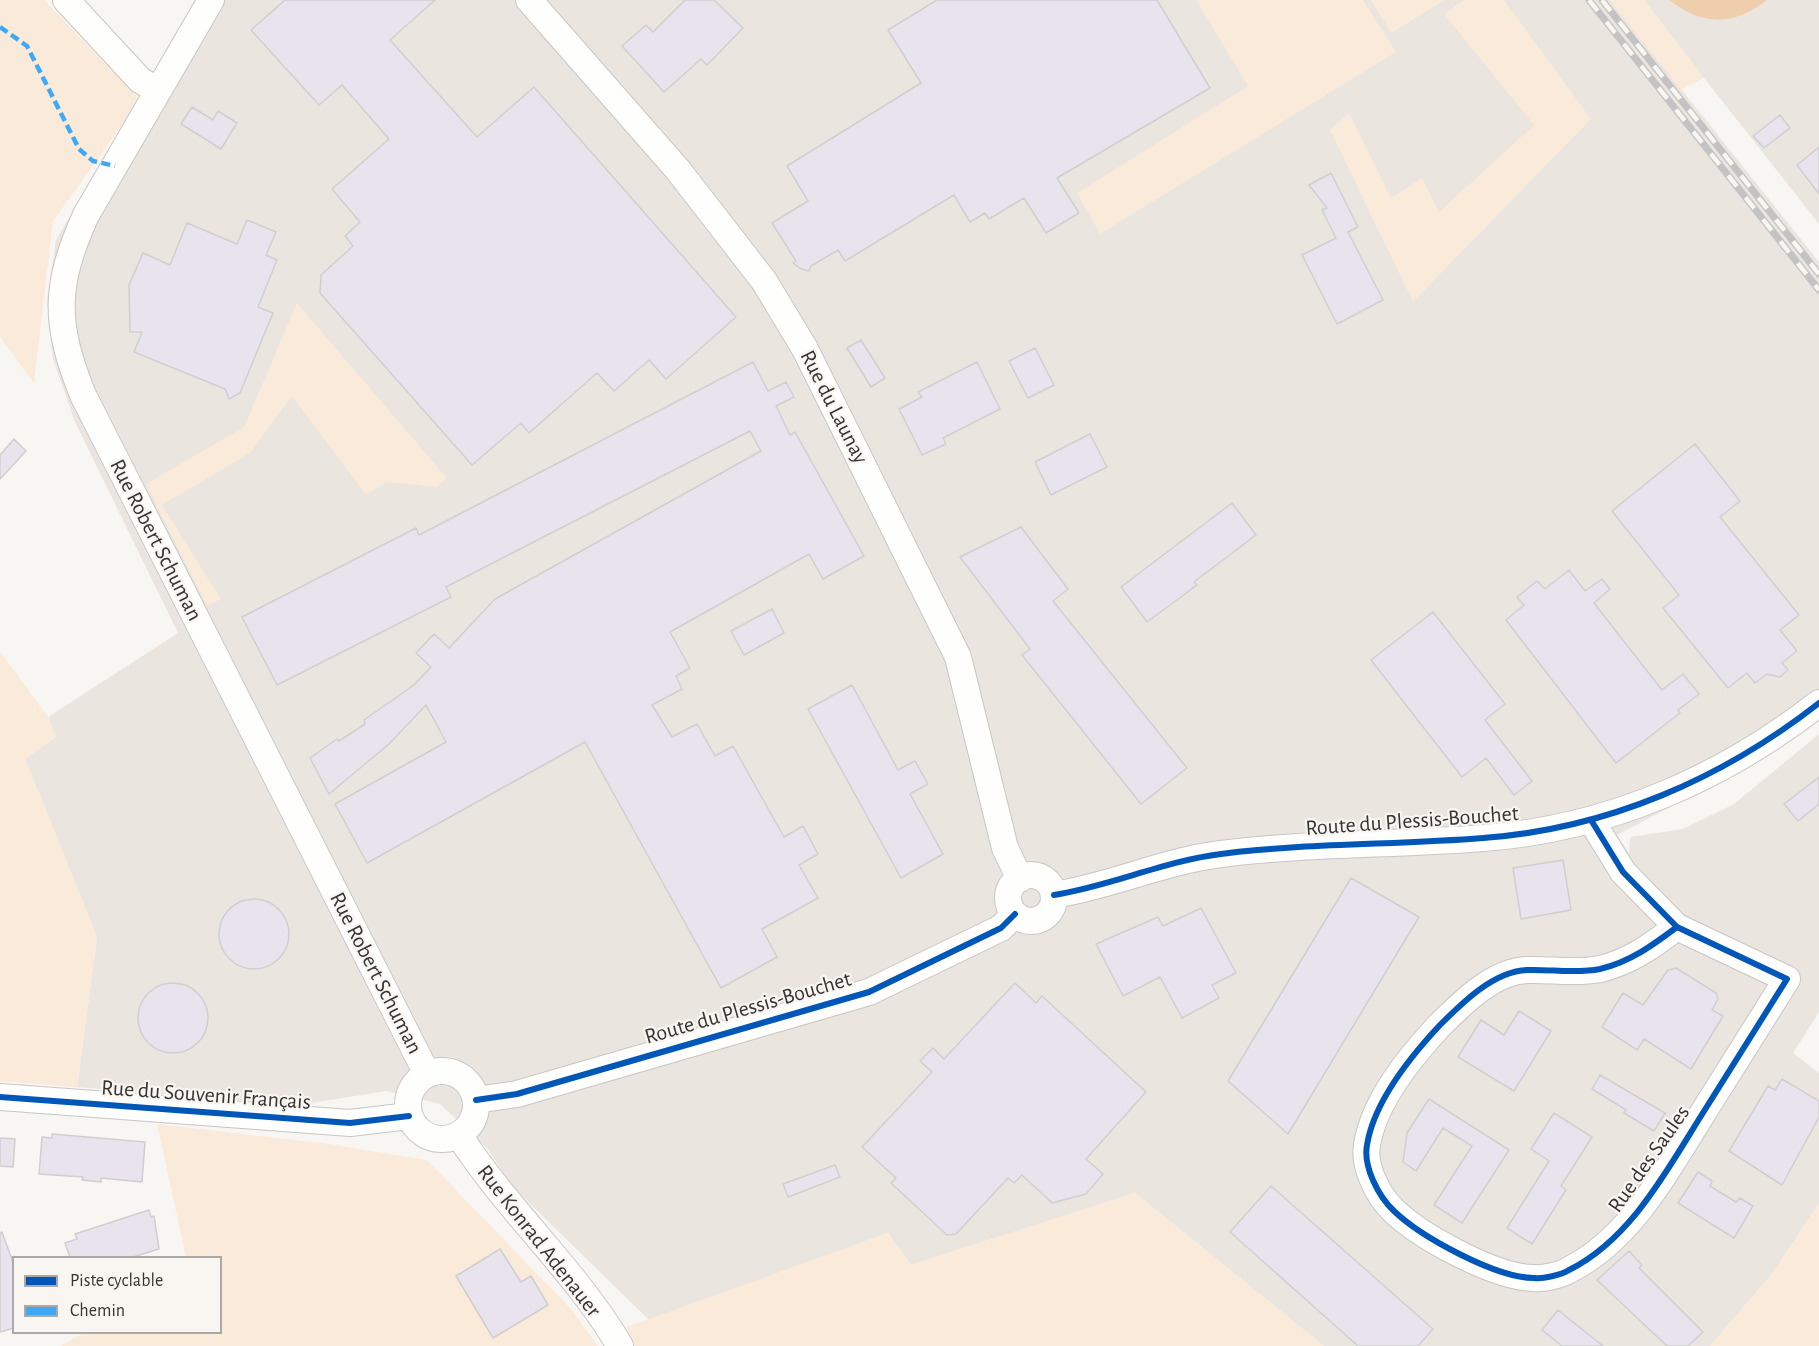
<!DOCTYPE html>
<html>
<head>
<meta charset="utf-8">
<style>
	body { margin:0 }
	#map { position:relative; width:1819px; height:1346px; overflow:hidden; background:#f8f6f3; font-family:"Alegreya Sans",sans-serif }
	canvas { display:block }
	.legend { position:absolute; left:12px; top:1256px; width:210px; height:78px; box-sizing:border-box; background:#f9f6f2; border:2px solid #aba8a5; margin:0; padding:8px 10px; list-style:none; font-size:18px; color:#353432 }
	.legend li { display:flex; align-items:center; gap:12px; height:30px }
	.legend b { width:30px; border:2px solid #aba8a5 }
</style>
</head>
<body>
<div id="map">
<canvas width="1819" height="1346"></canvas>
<ul class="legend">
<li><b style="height:8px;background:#0057b8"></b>Piste cyclable</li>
<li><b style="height:8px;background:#3fa9f5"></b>Chemin</li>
</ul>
</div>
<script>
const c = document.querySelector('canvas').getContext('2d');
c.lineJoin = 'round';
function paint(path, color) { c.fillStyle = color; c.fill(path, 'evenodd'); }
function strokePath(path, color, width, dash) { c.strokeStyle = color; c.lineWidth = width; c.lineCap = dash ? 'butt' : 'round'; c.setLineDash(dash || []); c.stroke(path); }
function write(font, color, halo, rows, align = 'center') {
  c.font = font + ' "Alegreya Sans",sans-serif'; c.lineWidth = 4.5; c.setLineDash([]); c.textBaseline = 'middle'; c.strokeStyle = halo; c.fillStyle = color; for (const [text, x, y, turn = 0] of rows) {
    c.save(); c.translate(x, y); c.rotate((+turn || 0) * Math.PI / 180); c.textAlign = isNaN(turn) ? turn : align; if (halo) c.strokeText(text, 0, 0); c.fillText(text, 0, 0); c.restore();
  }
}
paint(new Path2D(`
	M 197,0 L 1371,0 L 1392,32 L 1444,0 L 1610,0 L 1819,262 L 1819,716 L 1750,765 L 1617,835 L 1629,853 L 1630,837 L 1683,829 L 1734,804 L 1819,734 L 1819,1012 L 1793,1053 L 1819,1073 L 1819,1203 L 1772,1274 L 1710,1346 L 1324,1346 L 1135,1193 L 911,1265 L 888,1233 L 649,1320 L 511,1185 L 487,1148 L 440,1104 L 386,1091 L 299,1105 L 77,1087 L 97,937 L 25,759 L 56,737 L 48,717 L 178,633 L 75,422 L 53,359 L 47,300 L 56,240 Z
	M 1644,0 L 1819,0 L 1819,224 L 1704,78 Z`), '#eae5df');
paint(new Path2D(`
	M 0,0 L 44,0 L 140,100 L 53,221 L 34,383 L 0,337 Z
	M 1196,0 L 1363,0 L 1396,52 L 1100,234 L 1077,193 L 1248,86 Z
	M 1371,0 L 1444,0 L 1391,32 Z
	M 1464,0 L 1504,0 L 1591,119 L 1413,302 L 1330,130 L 1349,113 L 1391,198 L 1422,178 L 1439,212 L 1534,125 L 1444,14 Z
	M 1610,0 L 1644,0 L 1704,78 L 1681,90 Z
	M 297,303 L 447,478 L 437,487 L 387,482 L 366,495 L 292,396 L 250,453 L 162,505 L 221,599 L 207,606 L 146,484 L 244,427 Z
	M 0,651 L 48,717 L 56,737 L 25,759 L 97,937 L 77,1087 L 0,1081 Z
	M 157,1124 L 329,1144 L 427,1160 L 570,1308 L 598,1346 L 61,1346 L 84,1333 L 220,1332 L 220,1258 L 186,1257 Z
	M 1135,1193 L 1324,1346 L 635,1346 L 621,1329 L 888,1233 L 911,1265 Z
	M 1819,1203 L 1819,1346 L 1710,1346 L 1772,1274 Z`), '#faead9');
paint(new Path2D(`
	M 1669,0 L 1767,0 C 1733,26 1703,26 1669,0 Z`), '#eeceab');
const building = new Path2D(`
	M 285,0 L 435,0 L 390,40 L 477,137 L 534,87 L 736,317 L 666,379 L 649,360 L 614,391 L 597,373 L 529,433 L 521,423 L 472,465 L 320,293 L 321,275 L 353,246 L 345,236 L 360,222 L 332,189 L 389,139 L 342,85 L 319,105 L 251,30 Z
	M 685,0 L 714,0 L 743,28 L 707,65 L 701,59 L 664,92 L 622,46 L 646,25 L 653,32 Z
	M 937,0 L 1157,0 L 1210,88 L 1057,178 L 1079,213 L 1046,233 L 1024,198 L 989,219 L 985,213 L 970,222 L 954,195 L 845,261 L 838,250 L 811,266 L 809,271 L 801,269 L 793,263 L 796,261 L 772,223 L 808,201 L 787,166 L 921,83 L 888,30 Z
	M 192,107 L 213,120 L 218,111 L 237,123 L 221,149 L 181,124 Z
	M 1780,115 L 1790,128 L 1764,148 L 1753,136 Z
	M 1819,147 L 1819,194 L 1797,165 Z
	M 1331,173 L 1358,227 L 1348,232 L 1383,300 L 1337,324 L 1302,255 L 1336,238 L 1322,210 L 1327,208 L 1309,185 Z
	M 247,220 L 276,232 L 266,255 L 277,260 L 258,307 L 273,313 L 240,393 L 229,399 L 225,389 L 134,352 L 142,332 L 130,332 L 129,285 L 143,253 L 170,265 L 187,223 L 237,244 Z
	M 861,340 L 885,378 L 871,387 L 847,348 Z
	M 1035,348 L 1054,385 L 1028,398 L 1009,361 Z
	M 753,362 L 768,391 L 786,382 L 794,397 L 776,406 L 790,435 L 795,432 L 864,556 L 823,579 L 809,554 L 670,632 L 690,668 L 676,676 L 682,689 L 652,705 L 672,737 L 697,724 L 715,756 L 733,746 L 784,837 L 803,826 L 818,854 L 799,865 L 818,898 L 762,929 L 777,957 L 721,988 L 585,742 L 367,863 L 335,804 L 446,742 L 426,705 L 389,744 L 329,794 L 310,758 L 337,739 L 339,741 L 365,724 L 364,720 L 414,685 L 431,667 L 416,653 L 434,634 L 449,648 L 495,599 L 761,451 L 750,431 L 446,587 L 451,597 L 277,685 L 242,617 L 416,528 L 419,535 Z
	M 977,362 L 1000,409 L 943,438 L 946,444 L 922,455 L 899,409 L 922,397 L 918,392 Z
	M 1090,434 L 1107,467 L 1051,495 L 1035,462 Z
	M 14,439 L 26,451 L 0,479 L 0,455 Z
	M 1695,444 L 1740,501 L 1720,517 L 1799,615 L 1780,630 L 1797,651 L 1782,663 L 1788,670 L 1780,677 L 1767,674 L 1755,683 L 1747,673 L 1728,688 L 1663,608 L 1679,595 L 1612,511 Z
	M 1232,503 L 1256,535 L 1194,582 L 1197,585 L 1147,622 L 1121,587 Z
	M 1021,527 L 1068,589 L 1053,601 L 1187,768 L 1141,804 L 1022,655 L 1030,649 L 960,557 Z
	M 1569,570 L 1585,591 L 1602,579 L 1610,589 L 1594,603 L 1662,690 L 1683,674 L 1699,694 L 1678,710 L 1680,713 L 1616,763 L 1506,620 L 1524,605 L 1517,597 L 1537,581 L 1545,589 Z
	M 772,609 L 784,633 L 744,655 L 731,631 Z
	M 1433,612 L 1505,704 L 1485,720 L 1532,781 L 1514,795 L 1486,758 L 1462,777 L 1371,660 Z
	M 852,685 L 898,770 L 915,761 L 928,784 L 910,794 L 943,854 L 901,878 L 808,709 Z
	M 1819,777 L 1819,804 L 1798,821 L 1784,804 Z
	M 1563,860 L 1571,910 L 1521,919 L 1513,868 Z
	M 1351,878 L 1419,917 L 1288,1134 L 1228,1081 Z
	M219 934a35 35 0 1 1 70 0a35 35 0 1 1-70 0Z
	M 1201,908 L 1236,973 L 1212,985 L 1219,998 L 1182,1018 L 1160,977 L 1123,996 L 1096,944 L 1158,917 L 1163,926 Z
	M 1676,968 L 1716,993 L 1718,999 L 1712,1010 L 1723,1016 L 1691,1069 L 1644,1039 L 1637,1050 L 1602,1027 L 1623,993 L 1643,1005 L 1668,970 Z
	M 1015,983 L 1036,1003 L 1042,996 L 1146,1092 L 1086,1159 L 1103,1174 L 1086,1194 L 1052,1203 L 1022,1175 L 1014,1183 L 1008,1178 L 956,1234 L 947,1235 L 891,1183 L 896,1178 L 862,1147 L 932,1072 L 920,1061 L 933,1048 L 944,1059 Z
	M138 1018a35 35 0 1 1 70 0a35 35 0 1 1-70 0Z
	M 1519,1011 L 1551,1031 L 1514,1091 L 1458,1057 L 1481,1020 L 1504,1035 Z
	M 1600,1075 L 1665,1113 L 1654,1131 L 1624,1113 L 1626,1110 L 1592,1089 Z
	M 1782,1079 L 1819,1101 L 1819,1117 L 1782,1185 L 1729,1151 L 1768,1086 L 1775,1090 Z
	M 1429,1099 L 1509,1150 L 1462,1223 L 1434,1205 L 1472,1146 L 1443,1128 L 1416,1171 L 1403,1162 L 1407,1133 Z
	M 1554,1113 L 1592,1137 L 1561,1186 L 1566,1190 L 1532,1244 L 1507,1228 L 1549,1161 L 1531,1149 Z
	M 52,1134 L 145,1142 L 142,1182 L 101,1178 L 101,1182 L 82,1180 L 83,1177 L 39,1174 L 42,1137 L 52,1138 Z
	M 0,1138 L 15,1139 L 13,1167 L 0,1166 Z
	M 835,1165 L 840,1177 L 788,1197 L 783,1184 Z
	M 1698,1172 L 1712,1181 L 1710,1186 L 1736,1202 L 1740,1198 L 1753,1206 L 1734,1238 L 1678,1203 Z
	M 1271,1186 L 1433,1329 L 1418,1346 L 1358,1346 L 1230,1232 Z
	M 149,1210 L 151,1217 L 154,1216 L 159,1249 L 133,1257 L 70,1257 L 65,1243 L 77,1239 L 75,1234 Z
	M 2,1232 L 14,1265 L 14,1328 L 0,1332 L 0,1233 Z
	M 500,1249 L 521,1282 L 531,1276 L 548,1305 L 493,1338 L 456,1276 Z
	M 1629,1251 L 1642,1265 L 1639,1268 L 1703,1332 L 1688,1346 L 1667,1346 L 1597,1280 Z
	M 1558,1310 L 1603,1346 L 1562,1346 L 1542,1330 Z`);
paint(building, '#e8e3ec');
strokePath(building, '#d0cfcf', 1.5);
const minor = new Path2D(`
	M 66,0 L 140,80 L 158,91
	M 211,0 L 86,215 C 54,286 54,323 83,395 L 427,1074
	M 529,0 L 678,170 L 764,281 L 805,349 L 958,657 L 1005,848 L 1020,879
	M 1591,820 L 1623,872 L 1677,927 C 1653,945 1630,962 1600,969 C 1575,974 1551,969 1527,970 C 1494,971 1462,1003 1440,1025 C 1410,1057 1374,1101 1367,1145 C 1363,1166 1378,1196 1394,1211 C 1421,1237 1496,1278 1534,1278 C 1543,1279 1561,1275 1569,1270 C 1633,1238 1669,1166 1706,1108 C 1733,1065 1760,1022 1787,979 L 1677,927
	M1008 898a23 23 0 1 1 46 0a23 23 0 1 1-46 0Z
	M 1054,895 C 1111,886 1164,861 1221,854 C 1308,843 1396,845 1483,838 C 1607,829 1722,779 1819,703
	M408 1105a34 34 0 1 1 68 0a34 34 0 1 1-68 0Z
	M 0,1097 L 350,1123 L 409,1116
	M 476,1100 L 517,1094 L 869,992 L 1001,928 L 1015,914
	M 459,1135 C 506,1209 577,1272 620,1346`);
strokePath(minor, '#c8c6c4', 28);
strokePath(minor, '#fefefd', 26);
const rail = new Path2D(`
	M 1589,0 L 1819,290
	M 1602,0 L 1819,274`);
strokePath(rail, '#c3c3c3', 7);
strokePath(rail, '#f9f6f2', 4.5, [14]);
strokePath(new Path2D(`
	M 0,27 L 27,46 L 79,149 L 93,161 L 115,166`), '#3fa9f5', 4.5, [9, 4.5]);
strokePath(new Path2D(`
	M 1591,820 L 1623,872 L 1677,927 C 1653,945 1630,962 1600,969 C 1575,974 1551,969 1527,970 C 1494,971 1462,1003 1440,1025 C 1410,1057 1374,1101 1367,1145 C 1363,1166 1378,1196 1394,1211 C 1421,1237 1496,1278 1534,1278 C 1543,1279 1561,1275 1569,1270 C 1633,1238 1669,1166 1706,1108 C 1733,1065 1760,1022 1787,979 L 1677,927
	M 1054,895 C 1111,886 1164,861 1221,854 C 1308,843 1396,845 1483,838 C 1607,829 1722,779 1819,703
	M 0,1097 L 350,1123 L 409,1116
	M 476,1100 L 517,1094 L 869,992 L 1001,928 L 1015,914`), '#0057b8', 6);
write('22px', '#353432', '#f9f6f2', [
	["Rue du Launay",834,407,63],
	["Rue Robert Schuman",156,540,63],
	["Route du Plessis-Bouchet",1412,821,-4],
	["Rue Robert Schuman",376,973,63],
	["Route du Plessis-Bouchet",748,1008,-16],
	["Rue du Souvenir Français",206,1095,4],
	["Rue des Saules",1649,1159,-55],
	["Rue Konrad Adenauer",539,1241,52]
]);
</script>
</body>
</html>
